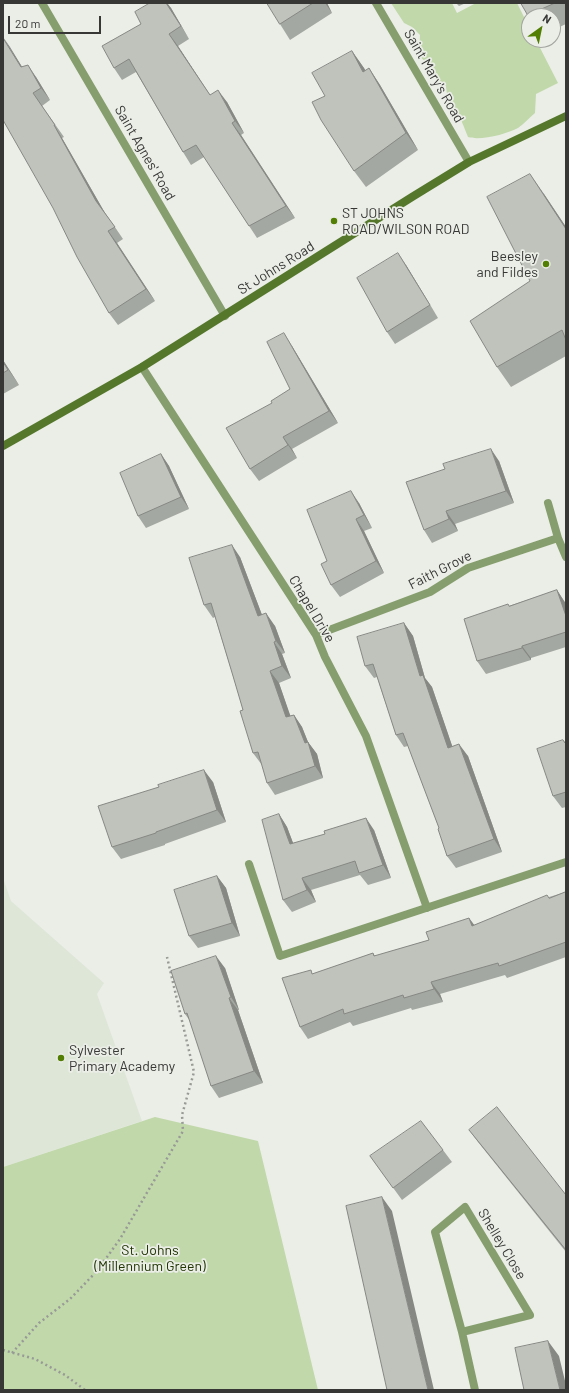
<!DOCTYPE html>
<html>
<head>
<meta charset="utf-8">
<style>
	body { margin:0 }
	#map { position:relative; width:569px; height:1393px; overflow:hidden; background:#ebeee7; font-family:Barlow,sans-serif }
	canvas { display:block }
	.frame { position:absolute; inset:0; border:4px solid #373836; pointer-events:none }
	.north { position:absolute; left:521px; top:8px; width:40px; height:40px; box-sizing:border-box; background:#ebeee7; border:1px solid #a3a5a0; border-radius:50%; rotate:33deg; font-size:11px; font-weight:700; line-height:16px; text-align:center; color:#373836 }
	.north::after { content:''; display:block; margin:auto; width:14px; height:18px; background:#527e04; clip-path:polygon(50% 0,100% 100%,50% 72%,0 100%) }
	.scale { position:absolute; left:8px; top:16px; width:93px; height:18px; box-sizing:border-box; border:2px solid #373836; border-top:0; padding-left:5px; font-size:12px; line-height:14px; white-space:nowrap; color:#373836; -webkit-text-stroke:3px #ebeee7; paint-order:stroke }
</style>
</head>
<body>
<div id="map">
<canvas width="569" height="1393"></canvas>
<div class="frame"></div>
<div class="north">N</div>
<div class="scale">20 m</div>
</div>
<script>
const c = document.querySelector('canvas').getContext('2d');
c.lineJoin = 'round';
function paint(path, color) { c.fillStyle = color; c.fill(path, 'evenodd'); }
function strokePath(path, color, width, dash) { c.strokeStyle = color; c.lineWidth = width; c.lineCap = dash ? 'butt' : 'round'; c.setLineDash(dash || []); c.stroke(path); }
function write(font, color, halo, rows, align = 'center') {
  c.font = font + ' Barlow,sans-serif'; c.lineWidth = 3.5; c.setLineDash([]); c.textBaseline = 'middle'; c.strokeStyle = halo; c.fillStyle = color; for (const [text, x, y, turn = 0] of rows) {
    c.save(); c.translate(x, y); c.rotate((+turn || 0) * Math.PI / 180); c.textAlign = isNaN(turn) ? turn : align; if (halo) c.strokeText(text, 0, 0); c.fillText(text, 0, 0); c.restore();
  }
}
paint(new Path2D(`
	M 3,878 L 11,901 L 104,983 L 97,994 L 142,1121 L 3,1167 Z`), '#dee6d8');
paint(new Path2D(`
	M 391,3 L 452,3 L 457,13 L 476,3 L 517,3 L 529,27 L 529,40 L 536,40 L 558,83 L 536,94 L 535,113 C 530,117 524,124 518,128 C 507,134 480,141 468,137 C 465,130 462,121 458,114 C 452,103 447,101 446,86 L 436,78 L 433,66 L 427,63 L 419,56 L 420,35 L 412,27 L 404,23 Z
	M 155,1117 L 258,1141 L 318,1390 L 3,1390 L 3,1167 Z`), '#c1d8ab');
strokePath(new Path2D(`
	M 3,1350 L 35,1359 L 65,1375 L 85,1390
	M 12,1353 L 39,1323 L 70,1299 L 97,1271 L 120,1239 L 183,1131 L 182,1115 L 194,1072 L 167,957`), '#989a96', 2.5, [2, 3]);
strokePath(new Path2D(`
	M 42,3 L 225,316
	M 376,3 L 469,162
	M 142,367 L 316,635 L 325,657 L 366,736 L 427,908
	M 548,503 L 558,538
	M 316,635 L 430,592 L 468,568 L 558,538 L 566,557
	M 249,864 L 280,956 L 566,862
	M 462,1332 L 530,1315 L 465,1207 L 435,1232 L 462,1332 L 475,1390`), '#869e6e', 8);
strokePath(new Path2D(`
	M 3,446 L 142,367 L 412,197 L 469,162 L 566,116`), '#55772c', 8);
paint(new Path2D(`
	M 150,3 L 167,3 L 171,8 L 189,39 L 178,46 L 210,95 L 227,102 L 244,133 L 241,135 L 295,218 L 257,238 L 204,157 L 191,165 L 183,152 L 136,72 L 122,80 L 114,68 L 141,24 Z
	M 267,3 L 327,3 L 332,13 L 290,40 L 280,24 Z
	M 456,3 L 466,3 L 459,6 Z
	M 521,3 L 566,3 L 566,24 L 553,30 L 553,16 L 529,16 L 529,17 Z
	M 3,37 L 22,67 L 36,77 L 50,100 L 42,106 L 64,137 L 62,138 L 105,213 L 123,239 L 117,243 L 155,301 L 118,325 L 109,313 Z
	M 352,51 L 366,71 L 369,68 L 380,85 L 418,150 L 366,187 L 354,171 L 325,96 Z
	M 544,194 L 566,227 L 566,356 L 511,387 L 497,367 L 530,281 Z
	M 406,265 L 438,318 L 395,344 L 387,332 Z
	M 292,346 L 338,423 L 292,449 L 297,458 L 259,481 L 250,469 L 272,403 L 290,389 Z
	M 3,360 L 19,385 L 3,394 Z
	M 161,454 L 169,466 L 189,509 L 146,528 L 138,516 Z
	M 499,461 L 514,503 L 455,524 L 458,531 L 432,543 L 424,530 Z
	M 359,503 L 372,528 L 364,531 L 384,573 L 340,597 L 331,585 L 327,561 Z
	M 240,557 L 262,615 L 275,626 L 285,653 L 282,654 L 291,678 L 279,683 L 290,716 L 294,715 L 302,727 L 308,742 L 317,754 L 323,778 L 275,795 L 267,783 L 262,765 L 253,753 L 243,710 L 233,676 L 215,617 L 213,618 L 204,605 Z
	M 557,590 L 566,604 L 566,647 L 531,658 L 531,660 L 486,674 L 477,661 L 509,606 Z
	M 404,623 L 413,636 L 425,678 L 432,687 L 452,746 L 468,756 L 502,852 L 456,868 L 447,856 L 439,828 L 408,746 L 404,747 L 396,735 L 377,677 L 374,678 L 365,666 Z
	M 563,740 L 566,743 L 566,807 L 562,808 L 553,796 Z
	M 213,782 L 226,822 L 165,844 L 165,845 L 121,859 L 112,847 Z
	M 279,814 L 287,827 L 293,843 L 374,830 L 391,878 L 368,885 L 360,875 L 311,890 L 316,902 L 292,912 L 283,900 Z
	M 217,876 L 226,888 L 240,936 L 198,948 L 189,936 Z
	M 566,892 L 566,957 L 507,978 L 505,975 L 440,994 L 443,1002 L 412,1010 L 411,1008 L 353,1026 L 350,1022 L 308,1039 L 300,1027 L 313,974 L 373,953 L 375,956 L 429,940 L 469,918 L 474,925 L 549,897 Z
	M 225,968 L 239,1010 L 238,1010 L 263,1083 L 219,1098 L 211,1086 L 190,1021 L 185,1014 Z
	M 469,1130 L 566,1195 L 566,1252 L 478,1142 Z
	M 443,1150 L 452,1162 L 402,1200 L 370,1156 Z`), '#a4a8a2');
paint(new Path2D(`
	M 166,3 L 167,3 L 171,8 L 189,39 L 181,26 Z
	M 325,3 L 327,3 L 332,13 Z
	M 169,34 L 178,46 L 218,107 L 210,95 Z
	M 3,37 L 10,47 L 30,80 L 21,67 Z
	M 352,51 L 364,68 L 375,89 L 363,72 Z
	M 28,65 L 36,77 L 50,100 L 41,88 Z
	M 369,68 L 380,85 L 418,150 L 406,133 Z
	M 218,90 L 227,102 L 244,133 L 235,121 Z
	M 232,123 L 241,135 L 295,218 L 286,206 Z
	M 54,125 L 62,138 L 105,213 L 123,239 L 96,201 Z
	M 530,174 L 544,194 L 566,227 L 566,229 Z
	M 108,231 L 117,243 L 155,301 L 146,289 Z
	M 398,253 L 406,265 L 438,318 Z
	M 284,333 L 292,346 L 338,423 L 329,411 Z
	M 3,360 L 19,385 L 3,362 Z
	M 283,437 L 292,449 L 297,458 L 288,445 Z
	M 491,449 L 499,461 L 514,503 L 506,491 Z
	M 161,454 L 169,466 L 189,509 L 181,497 Z
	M 351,491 L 359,503 L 372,528 L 364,515 Z
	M 446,511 L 455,524 L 458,531 L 449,519 Z
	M 356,519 L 364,531 L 384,573 L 376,561 Z
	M 232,545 L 240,557 L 267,628 L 258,616 Z
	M 557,590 L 566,604 L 566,616 Z
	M 266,613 L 275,626 L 285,653 L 276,641 Z
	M 404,623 L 413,636 L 425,678 L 432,687 L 457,760 L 448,748 L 420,676 Z
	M 274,642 L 282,654 L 291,678 L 282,666 Z
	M 522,646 L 531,658 L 531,660 L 522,648 Z
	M 270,671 L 279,683 L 295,729 L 286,717 Z
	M 294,715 L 302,727 L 308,742 L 317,754 L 323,778 L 315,766 L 305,743 Z
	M 459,744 L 468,756 L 502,852 L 494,839 Z
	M 204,770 L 213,782 L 226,822 L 217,810 Z
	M 279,814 L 287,827 L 298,856 L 290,844 Z
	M 366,818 L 374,830 L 391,878 L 383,865 Z
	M 217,876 L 226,888 L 240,936 L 232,923 Z
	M 302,878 L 311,890 L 316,902 L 307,890 Z
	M 469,918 L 478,930 L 472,926 Z
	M 216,956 L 225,968 L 239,1010 L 231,997 Z
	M 431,982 L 440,994 L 443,1002 L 434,989 Z
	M 229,998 L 238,1010 L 263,1083 L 254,1071 Z
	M 382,1197 L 392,1211 L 434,1390 L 428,1390 Z
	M 548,1341 L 559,1356 L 566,1385 L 566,1390 L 560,1390 Z`), '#868884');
const building = new Path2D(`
	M 150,3 L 166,3 L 181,26 L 169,34 L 210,95 L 218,90 L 235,121 L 232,123 L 286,206 L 249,226 L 196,145 L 183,152 L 129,59 L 114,68 L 102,46 L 141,24 L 135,12 Z
	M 267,3 L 313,3 L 280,24 Z
	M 521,3 L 555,3 L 528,15 Z
	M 3,38 L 21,67 L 28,65 L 41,88 L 33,93 L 55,125 L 54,125 L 96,201 L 115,227 L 108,231 L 146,289 L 109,313 L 77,257 L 53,208 L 3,120 Z
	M 352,51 L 363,72 L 369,68 L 406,133 L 354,171 L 321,120 L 312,102 L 325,96 L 312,73 Z
	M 530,174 L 566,229 L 566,340 L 562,330 L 497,367 L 470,321 L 530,281 L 487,197 Z
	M 398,253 L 430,305 L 387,332 L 357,278 Z
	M 284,333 L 329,411 L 283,437 L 288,445 L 250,469 L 226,428 L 272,403 L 271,401 L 290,389 L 267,342 Z
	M 3,362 L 8,370 L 3,373 Z
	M 491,449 L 506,491 L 446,511 L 449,519 L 424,530 L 406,482 L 445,469 L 443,464 Z
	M 161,454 L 181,497 L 138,516 L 120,473 Z
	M 351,491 L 364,515 L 356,519 L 376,561 L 331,585 L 321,564 L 327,561 L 307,510 Z
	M 232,545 L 258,616 L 266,613 L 276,641 L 274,642 L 282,666 L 270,671 L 286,717 L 294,715 L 305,743 L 308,742 L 315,766 L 267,783 L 258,752 L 253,753 L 240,711 L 243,710 L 233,676 L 211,603 L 204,605 L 189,558 Z
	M 557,590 L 566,616 L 566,632 L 522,646 L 522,648 L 477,661 L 464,619 L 508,604 L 509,606 Z
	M 404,623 L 420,676 L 423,675 L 448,748 L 459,744 L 494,839 L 447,856 L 438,829 L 439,828 L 403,733 L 396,735 L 373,664 L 365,666 L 357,637 Z
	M 563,740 L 565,743 L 566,743 L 566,792 L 553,796 L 537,749 Z
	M 204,770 L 217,810 L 156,832 L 156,833 L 112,847 L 98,806 L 159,787 L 158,785 Z
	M 279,814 L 290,844 L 325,834 L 324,831 L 366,818 L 383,865 L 359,873 L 355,861 L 302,878 L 307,890 L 283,900 L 262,820 Z
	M 217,876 L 232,923 L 189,936 L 174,890 Z
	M 566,892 L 566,942 L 499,966 L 498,963 L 431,982 L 434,989 L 404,998 L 403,995 L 344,1014 L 343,1009 L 300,1027 L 282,978 L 311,970 L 312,974 L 373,953 L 374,956 L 429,940 L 426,932 L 469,918 L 472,926 L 547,895 L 549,898 Z
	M 216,956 L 231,997 L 229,998 L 254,1071 L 211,1086 L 187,1013 L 185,1014 L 171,971 Z
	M 497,1107 L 566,1195 L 566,1250 L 469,1130 Z
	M 421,1121 L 443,1150 L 393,1188 L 370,1156 Z
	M 382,1197 L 428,1390 L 387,1390 L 346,1206 Z
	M 548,1341 L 560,1390 L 524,1390 L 515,1348 Z`);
paint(building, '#bfc3bc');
strokePath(building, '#868884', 1);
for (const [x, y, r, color] of [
	[334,221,4,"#527e04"],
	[546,264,4,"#527e04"],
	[61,1058,4,"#527e04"]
]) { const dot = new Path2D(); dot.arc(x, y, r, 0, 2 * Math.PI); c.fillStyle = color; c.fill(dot); strokePath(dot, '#ebeee7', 1.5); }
write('14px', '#373836', '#ebeee7', [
	["Saint Mary's Road",434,76,60],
	["Saint Agnes' Road",145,153,60],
	["St Johns Road",276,268,-32],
	["Faith Grove",440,570,-27],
	["Chapel Drive",312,609,59],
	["Shelley Close",502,1244,59]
]);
write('14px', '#373836', '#ebeee7', [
	["ST JOHNS",342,213],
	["ROAD/WILSON ROAD",342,229],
	["Beesley",538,256,"right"],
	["and Fildes",538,272,"right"],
	["Sylvester",69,1050],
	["Primary Academy",69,1066]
], 'left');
write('14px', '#203502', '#ebeee7', [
	["St. Johns",150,1250],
	["(Millennium Green)",150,1266]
]);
</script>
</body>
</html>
